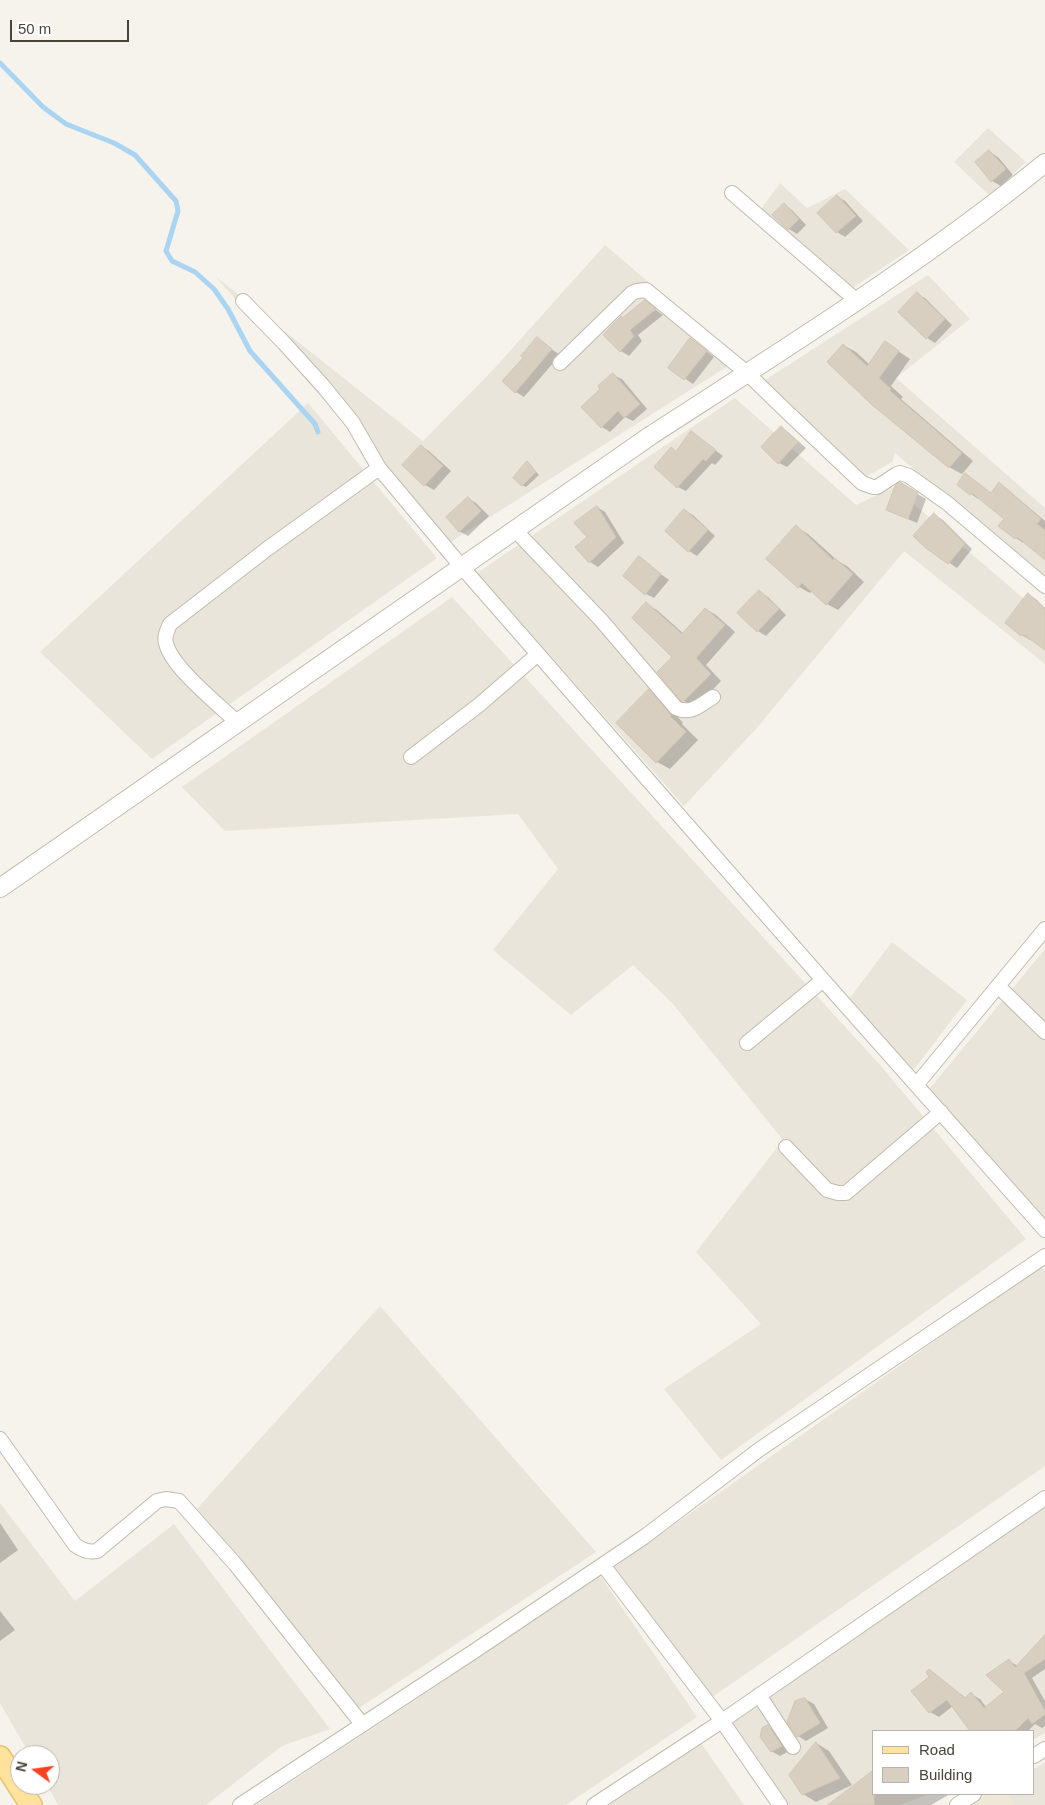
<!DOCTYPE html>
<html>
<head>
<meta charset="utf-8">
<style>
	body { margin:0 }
	#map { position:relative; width:1045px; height:1805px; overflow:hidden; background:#f6f3ec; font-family:Arial,sans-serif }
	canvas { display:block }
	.legend { position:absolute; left:872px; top:1730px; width:162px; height:65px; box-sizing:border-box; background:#fff; border:1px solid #b7b4b0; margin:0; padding:6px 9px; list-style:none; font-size:15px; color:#4b4439 }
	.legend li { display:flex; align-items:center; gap:10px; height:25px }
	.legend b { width:25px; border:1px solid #b7b4b0 }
	.north { position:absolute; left:10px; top:1745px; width:50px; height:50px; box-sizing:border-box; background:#fff; border:1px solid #b7b4b0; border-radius:50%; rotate:284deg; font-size:14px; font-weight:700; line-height:20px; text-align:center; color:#4b4439 }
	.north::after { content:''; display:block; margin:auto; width:18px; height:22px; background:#fc3f1d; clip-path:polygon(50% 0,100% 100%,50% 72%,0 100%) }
	.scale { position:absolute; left:10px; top:20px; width:119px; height:22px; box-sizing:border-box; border:2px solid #4b4439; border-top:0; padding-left:6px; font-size:15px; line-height:18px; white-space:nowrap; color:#4b4439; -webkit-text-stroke:4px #fff; paint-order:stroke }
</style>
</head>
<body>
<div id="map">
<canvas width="1045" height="1805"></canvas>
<ul class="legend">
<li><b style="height:6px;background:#ffe39c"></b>Road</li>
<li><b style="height:14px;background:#d8cfc1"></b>Building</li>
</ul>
<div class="north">N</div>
<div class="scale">50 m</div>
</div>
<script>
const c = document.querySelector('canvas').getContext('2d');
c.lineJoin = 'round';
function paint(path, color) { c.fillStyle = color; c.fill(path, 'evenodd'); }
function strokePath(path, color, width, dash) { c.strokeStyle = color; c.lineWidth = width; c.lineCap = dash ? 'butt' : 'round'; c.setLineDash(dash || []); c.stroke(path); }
paint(new Path2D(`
	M 988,128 L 1026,162 L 990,196 L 954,162 Z
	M 780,183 L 807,208 L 845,189 L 909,250 L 839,297 L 754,219 Z
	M 605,245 L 739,359 L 449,543 L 215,276 L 423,441 L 491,372 Z
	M 928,275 L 970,319 L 896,378 L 1045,508 L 1045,582 L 895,453 L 892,462 L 864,478 L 759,384 Z
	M 735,398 L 856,505 L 894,487 L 1045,617 L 1045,664 L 904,551 L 756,729 L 684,806 L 477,573 Z
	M 308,403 L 437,558 L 152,759 L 40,652 Z
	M 452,597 L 881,1066 L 1026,1239 L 721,1460 L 664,1389 L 761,1324 L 696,1252 L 783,1140 L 673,1004 L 633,965 L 571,1015 L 493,950 L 558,869 L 518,814 L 225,831 L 182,787 Z
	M 892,942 L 967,1000 L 909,1076 L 846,1003 Z
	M 1045,949 L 1045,1228 L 926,1093 Z
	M 1041,1266 L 1045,1271 L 1045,1466 L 708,1700 L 610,1570 Z
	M 380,1306 L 596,1552 L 356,1710 L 195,1511 Z
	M 1045,1502 L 1045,1733 L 1034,1739 L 1034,1731 L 874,1731 L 874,1794 L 930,1794 L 899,1805 L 784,1805 L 721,1723 Z
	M 0,1503 L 75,1601 L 174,1524 L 330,1729 L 282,1746 L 206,1805 L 58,1805 L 47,1785 L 50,1785 L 50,1755 L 30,1755 L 0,1703 Z
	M 597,1571 L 697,1717 L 566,1805 L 256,1805 L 441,1683 Z
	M 701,1743 L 744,1805 L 606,1805 Z
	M 1045,1762 L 1045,1805 L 971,1805 L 991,1794 L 1034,1794 L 1034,1769 Z`), '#eae5da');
paint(new Path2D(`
	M 977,1794 L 1007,1794 L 1015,1805 L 960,1805 Z`), '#efe8d6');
paint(new Path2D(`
	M 990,152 L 998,157 L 1013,175 L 1001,186 L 992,181 Z
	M 837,196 L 845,201 L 863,221 L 845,237 L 837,232 L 819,213 Z
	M 784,205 L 792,210 L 806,225 L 797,234 L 789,229 Z
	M 917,294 L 925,298 L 952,325 L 935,343 L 927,338 Z
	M 645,302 L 663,315 L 638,335 L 642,341 L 629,356 L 621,351 L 623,319 Z
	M 537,339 L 560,355 L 524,397 L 516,392 L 525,358 Z
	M 691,339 L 714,357 L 693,384 L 669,368 Z
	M 886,343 L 910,359 L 891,386 L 903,397 L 901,399 L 973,461 L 962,474 L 949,467 L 843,345 L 856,352 L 870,365 Z
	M 613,375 L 622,379 L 647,409 L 633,421 L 625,417 L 610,432 L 602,427 L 601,389 Z
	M 781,428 L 789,433 L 806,448 L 787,467 L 779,463 Z
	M 699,438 L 723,456 L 715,465 L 712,463 L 686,491 L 678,487 L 677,452 Z
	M 421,446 L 429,451 L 451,471 L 434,490 L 425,485 L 404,465 Z
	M 528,463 L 539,475 L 526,487 L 522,485 Z
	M 966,475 L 992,494 L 1000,484 L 1007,489 L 1045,521 L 1045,558 L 1025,541 L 1023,543 L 1016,538 L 1006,518 L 979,497 L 978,499 L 971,494 Z
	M 900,484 L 926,499 L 917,523 L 887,510 Z
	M 468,498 L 476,503 L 489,516 L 468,536 L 459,531 Z
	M 597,507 L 605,512 L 624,543 L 598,567 L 590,562 L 577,547 L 589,537 Z
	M 684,510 L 693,515 L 715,536 L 697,556 L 689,551 Z
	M 935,515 L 943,520 L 972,549 L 957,568 L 928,548 Z
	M 796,527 L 808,534 L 838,561 L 847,566 L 864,582 L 838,610 L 827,604 L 812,591 L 810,593 L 799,587 Z
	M 639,558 L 669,580 L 654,598 L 646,594 Z
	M 759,592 L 768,597 L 786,615 L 766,636 L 758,631 Z
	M 1028,595 L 1036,599 L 1045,608 L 1045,649 L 1031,638 L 1030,640 L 1022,635 Z
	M 646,604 L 657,610 L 684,634 L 706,609 L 716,615 L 735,632 L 706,665 L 721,681 L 696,707 L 682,700 L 674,657 Z
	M 649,691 L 662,698 L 683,723 L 682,724 L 698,740 L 670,769 L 657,762 Z
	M 0,1523 L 18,1550 L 0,1563 Z
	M 0,1611 L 15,1630 L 0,1641 Z
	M 1045,1637 L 1045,1669 L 1032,1678 L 1045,1701 L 1045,1726 L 1042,1728 L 1035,1724 L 1028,1731 L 970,1731 L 971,1731 L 953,1706 L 939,1717 L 930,1712 L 931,1677 L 929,1671 L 966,1698 L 971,1694 L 980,1699 L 987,1708 L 1006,1692 L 1009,1661 L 1018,1666 Z
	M 805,1699 L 814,1704 L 828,1728 L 806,1741 L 798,1736 Z
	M 768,1727 L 777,1731 L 789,1751 L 780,1756 L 771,1751 Z
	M 816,1743 L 829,1751 L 852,1785 L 816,1802 L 803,1794 Z
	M 874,1794 L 950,1794 L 931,1805 L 830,1805 Z`), '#0003');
strokePath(new Path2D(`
	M 0,63 L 43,107 L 66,124 L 114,143 L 135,155 L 176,201 L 178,211 L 166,251 L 172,261 L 195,272 L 214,289 L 228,309 L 250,351 L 315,424 L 318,432`), '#a9d4f2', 5);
const building = new Path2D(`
	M 989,150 L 1006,169 L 991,182 L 975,162 Z
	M 837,195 L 856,216 L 836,233 L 817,213 Z
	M 784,203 L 799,219 L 788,230 L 772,215 Z
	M 917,292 L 945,319 L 926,339 L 898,312 Z
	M 645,300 L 656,309 L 630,330 L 634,336 L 620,352 L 603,335 L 621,316 L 622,318 Z
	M 537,337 L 552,349 L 515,393 L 502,381 L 523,358 L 521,356 Z
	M 690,338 L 707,351 L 684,380 L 668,368 Z
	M 885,341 L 899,351 L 879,378 L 891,389 L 890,391 L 962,453 L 949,468 L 871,404 L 827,362 L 843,344 L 867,366 Z
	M 613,373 L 640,404 L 624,418 L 618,411 L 601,428 L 581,407 L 600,389 L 598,386 Z
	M 781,426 L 798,442 L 778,464 L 761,447 Z
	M 691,431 L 716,450 L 706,461 L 703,459 L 677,488 L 654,467 L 671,447 L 676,451 Z
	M 421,445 L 443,466 L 424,486 L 402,465 Z
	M 527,461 L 536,472 L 522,486 L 513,478 Z
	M 965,473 L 991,493 L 999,482 L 1041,519 L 1037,524 L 1045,530 L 1045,560 L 1017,537 L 1015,539 L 998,526 L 1004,519 L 972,493 L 970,495 L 957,485 Z
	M 900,482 L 918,493 L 908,519 L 886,510 L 895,486 Z
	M 468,497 L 481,511 L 459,532 L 446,517 Z
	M 597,506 L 616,537 L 589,563 L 575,547 L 587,537 L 574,523 Z
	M 684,509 L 708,530 L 688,552 L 665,531 Z
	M 934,513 L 965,544 L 948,564 L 927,549 L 913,536 Z
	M 796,525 L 833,560 L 835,558 L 853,574 L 826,605 L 802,583 L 798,588 L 766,559 Z
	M 639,556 L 661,574 L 645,595 L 623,576 Z
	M 759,590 L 779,609 L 757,632 L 737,613 Z
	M 1028,593 L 1045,609 L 1045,650 L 1023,634 L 1021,636 L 1005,623 Z
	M 646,602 L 682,634 L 705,608 L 725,625 L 696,658 L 711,674 L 684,701 L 681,701 L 657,672 L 672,657 L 632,618 Z
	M 649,689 L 671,715 L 670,716 L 686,732 L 656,763 L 616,723 Z
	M 1045,1635 L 1045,1659 L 1024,1673 L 1045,1711 L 1045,1714 L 1032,1724 L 1028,1718 L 1015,1731 L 970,1731 L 947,1700 L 929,1713 L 911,1691 L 929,1677 L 926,1672 L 929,1669 L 965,1698 L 971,1692 L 984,1708 L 1004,1692 L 986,1675 L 1009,1659 L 1015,1667 Z
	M 805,1698 L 820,1723 L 797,1737 L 787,1722 L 795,1701 Z
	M 768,1725 L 782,1746 L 771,1752 L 760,1737 L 762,1728 Z
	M 816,1742 L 840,1778 L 802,1795 L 789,1775 Z
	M 874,1770 L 874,1805 L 828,1805 Z`);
paint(building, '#d8cfc1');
strokePath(building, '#d3c7b4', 1);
const minor = new Path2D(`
	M 732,193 L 856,300
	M 243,301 L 284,343 L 324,387 L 353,423 L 379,468
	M 560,363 L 632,293 L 637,291 L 646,290 L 747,373 L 784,409 L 862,483 L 873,487 L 877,487 L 897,474 L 900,473 L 909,476 L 947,503 L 1045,586
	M 514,529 L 601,620 L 676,708 C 691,715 700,705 713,697
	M 237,722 C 219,705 171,667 166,643 C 164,637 167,631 170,624 L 267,549 L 379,468 L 461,566 L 823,980 L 1045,1230
	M 411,757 L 479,705 L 538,654
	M 998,986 L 1045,1032
	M 747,1043 L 823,980
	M 917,1084 L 1045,929
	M 786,1147 L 827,1190 L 838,1193 L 846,1193 L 941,1112
	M 0,1439 L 75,1545 C 82,1550 89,1553 97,1551 L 157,1501 L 166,1499 L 179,1501 L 236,1565 L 362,1724
	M 603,1565 L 722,1721 L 780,1805
	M 759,1695 L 793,1747
	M 1034,1756 L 1045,1749
	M 240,1805 L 476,1650 L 644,1537 L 760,1449 L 1045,1256
	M 594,1805 L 722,1721 L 1045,1498
	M 957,1805 L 974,1794`);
const tertiary = new Path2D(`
	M 0,888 L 650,436 C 784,349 921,264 1045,163`);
const primary = new Path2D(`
	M 0,1757 L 31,1805`);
strokePath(minor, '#c2bbae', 16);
strokePath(tertiary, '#c2bbae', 20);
strokePath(primary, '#e6c16a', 24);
strokePath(minor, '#fff', 14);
strokePath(tertiary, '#fff', 18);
strokePath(primary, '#ffe39c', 21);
</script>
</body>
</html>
